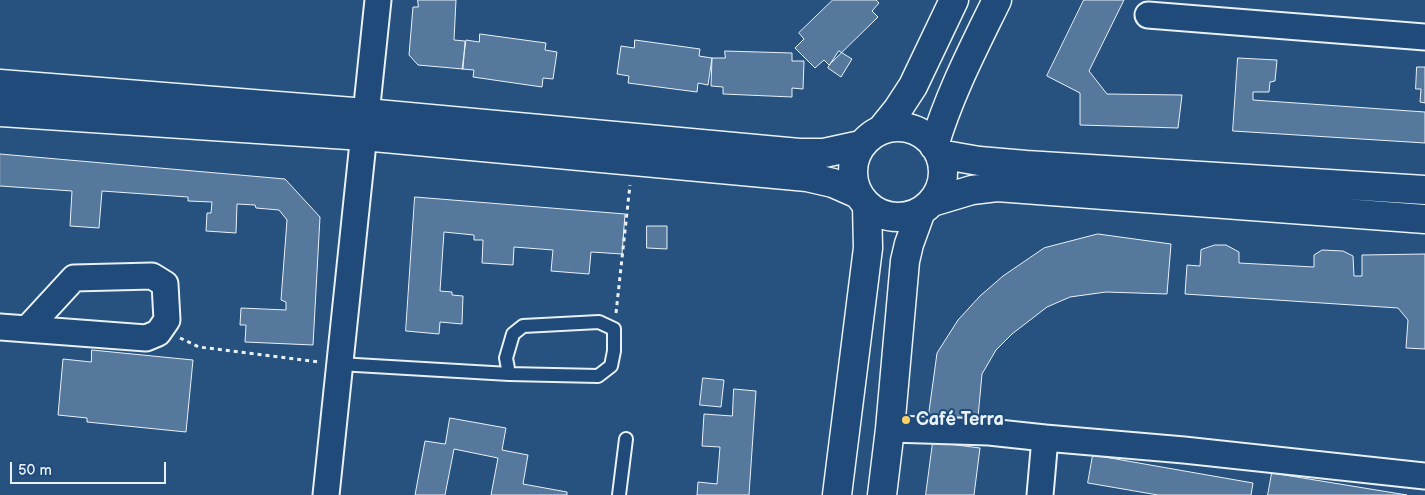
<!DOCTYPE html>
<html>
<head>
<meta charset="utf-8">
<style>
	body { margin:0 }
	#map { position:relative; width:1425px; height:495px; overflow:hidden; background:#27517f; font-family:"Balsamiq Sans",sans-serif }
	canvas { display:block }
	.scale { position:absolute; left:10px; top:462px; width:156px; height:22px; box-sizing:border-box; border:2px solid #e8f1f8; border-top:0; padding-left:6px; font-size:15px; line-height:18px; white-space:nowrap; color:#e8f1f8; -webkit-text-stroke:4px #1f4a7a; paint-order:stroke }
</style>
</head>
<body>
<div id="map">
<canvas width="1425" height="495"></canvas>
<div class="scale">50 m</div>
</div>
<script>
const c = document.querySelector('canvas').getContext('2d');
c.lineJoin = 'round';
function paint(path, color) { c.fillStyle = color; c.fill(path, 'evenodd'); }
function strokePath(path, color, width, dash) { c.strokeStyle = color; c.lineWidth = width; c.lineCap = dash ? 'butt' : 'round'; c.setLineDash(dash || []); c.stroke(path); }
function write(font, color, halo, rows, align = 'center') {
  c.font = font + ' "Balsamiq Sans",sans-serif'; c.lineWidth = 4; c.setLineDash([]); c.textBaseline = 'middle'; c.strokeStyle = halo; c.fillStyle = color; for (const [text, x, y, turn = 0] of rows) {
    c.save(); c.translate(x, y); c.rotate((+turn || 0) * Math.PI / 180); c.textAlign = isNaN(turn) ? turn : align; if (halo) c.strokeText(text, 0, 0); c.fillText(text, 0, 0); c.restore();
  }
}
const building = new Path2D(`
	M 418,0 L 456,0 L 454,40 L 465,41 L 463,69 L 418,65 L 409,55 L 413,7 L 418,7 Z
	M 833,0 L 876,0 L 879,3 L 872,11 L 878,17 L 829,65 L 824,60 L 815,68 L 795,48 L 804,39 L 799,33 Z
	M 1084,0 L 1124,0 L 1089,71 L 1107,94 L 1182,95 L 1178,128 L 1080,125 L 1080,93 L 1047,76 Z
	M 480,34 L 546,43 L 545,50 L 557,52 L 553,79 L 543,78 L 542,87 L 473,77 L 474,70 L 462,69 L 466,40 L 479,42 Z
	M 635,40 L 700,49 L 699,56 L 712,58 L 708,85 L 698,83 L 697,92 L 628,83 L 629,76 L 617,74 L 621,46 L 634,48 Z
	M 725,51 L 792,53 L 792,61 L 804,61 L 803,89 L 792,88 L 792,97 L 723,94 L 723,87 L 711,86 L 712,58 L 725,58 Z
	M 839,51 L 852,59 L 841,77 L 828,68 Z
	M 1238,58 L 1277,60 L 1275,81 L 1270,82 L 1269,92 L 1253,92 L 1253,100 L 1425,112 L 1425,143 L 1233,131 Z
	M 1417,67 L 1425,67 L 1425,103 L 1420,102 L 1421,89 L 1416,89 Z
	M 0,154 L 285,179 L 320,217 L 313,345 L 245,342 L 246,325 L 240,325 L 241,308 L 286,310 L 286,302 L 281,300 L 287,220 L 279,210 L 256,208 L 255,205 L 237,204 L 236,233 L 206,231 L 207,213 L 211,213 L 212,202 L 188,201 L 188,197 L 102,191 L 99,228 L 70,226 L 72,191 L 0,186 Z
	M 415,197 L 625,214 L 622,254 L 591,252 L 589,274 L 551,271 L 553,250 L 514,247 L 513,265 L 482,263 L 483,240 L 474,240 L 474,235 L 444,232 L 440,291 L 452,292 L 452,295 L 463,296 L 462,324 L 440,322 L 439,334 L 406,331 Z
	M 647,226 L 667,226 L 667,249 L 647,248 Z
	M 1098,234 L 1171,244 L 1167,294 L 1106,292 L 1070,297 L 1047,307 L 1012,334 L 996,350 L 982,374 L 977,428 L 927,426 L 937,353 L 958,320 L 980,296 L 1003,276 L 1044,248 Z
	M 1215,245 L 1226,245 L 1239,252 L 1239,263 L 1314,267 L 1314,255 L 1322,250 L 1343,251 L 1353,256 L 1354,276 L 1362,276 L 1362,255 L 1425,254 L 1425,349 L 1406,348 L 1408,320 L 1398,308 L 1185,294 L 1187,265 L 1200,266 L 1201,250 Z
	M 92,350 L 193,360 L 186,432 L 87,422 L 87,418 L 58,415 L 63,359 L 91,362 Z
	M 703,378 L 724,380 L 721,407 L 700,405 Z
	M 734,389 L 756,391 L 749,495 L 697,495 L 698,482 L 717,484 L 720,447 L 702,446 L 704,414 L 732,416 Z
	M 450,418 L 506,428 L 502,450 L 528,455 L 523,484 L 567,492 L 567,495 L 491,495 L 498,458 L 454,449 L 445,495 L 415,495 L 425,441 L 445,444 Z
	M 933,442 L 980,448 L 974,495 L 926,495 Z
	M 1093,455 L 1253,483 L 1251,495 L 1158,495 L 1088,483 Z
	M 1272,473 L 1407,495 L 1268,495 Z`);
paint(building, '#57789d');
strokePath(building, '#e8f1f8', 1);
const lane = new Path2D(`
	M 339,364 L 509,374 L 598,376 L 611,366 L 614,351 L 614,329 L 599,322 L 523,326 L 513,334 L 506,358 L 509,374
	M 619,495 L 626,439`);
const street = new Path2D(`
	M 1148,15 L 1425,37
	M 0,327 L 27,329 L 74,278 L 152,276 L 165,284 L 167,320 L 158,333 L 146,338 L 27,329
	M 890,429 L 989,432 L 1045,438
	M 326,495 L 378,0
	M 1040,495 L 1045,438 L 1184,450 L 1425,476`);
const secondary = new Path2D(`
	M 0,84 L 366,113 L 799,153 L 824,153 L 861,145
	M 0,112 L 363,136 L 807,177 L 833,183 L 858,194
	M853 172a45 45 0 1 1 90 0a45 45 0 1 1-90 0Z
	M 881,130 L 898,109 L 913,86 L 954,0
	M 934,146 C 949,95 974,47 997,0
	M 939,154 L 979,161 L 1026,165 L 1425,190
	M 932,202 L 972,190 L 997,187 L 1425,219
	M 837,495 L 868,248 L 867,205
	M 882,495 L 890,429 L 905,261 L 909,244 L 921,211`);
strokePath(lane, '#e8f1f8', 16);
strokePath(street, '#e8f1f8', 29);
strokePath(secondary, '#e8f1f8', 31);
strokePath(new Path2D(`
	M 616,313 L 630,185
	M 180,338 L 199,347 L 319,362`), '#e8f1f8', 3, [4, 4]);
strokePath(lane, '#1f4a7a', 12);
strokePath(street, '#1f4a7a', 25);
strokePath(secondary, '#1f4a7a', 28);
for (const [x, y, r, color] of [
	[906,420,5,"#ffd166"]
]) { const dot = new Path2D(); dot.arc(x, y, r, 0, 2 * Math.PI); c.fillStyle = color; c.fill(dot); strokePath(dot, '#1f4a7a', 2); }
write('bold 18px', '#e8f1f8', '#1f4a7a', [
	["Café Terra",916,420]
], 'left');
</script>
</body>
</html>
